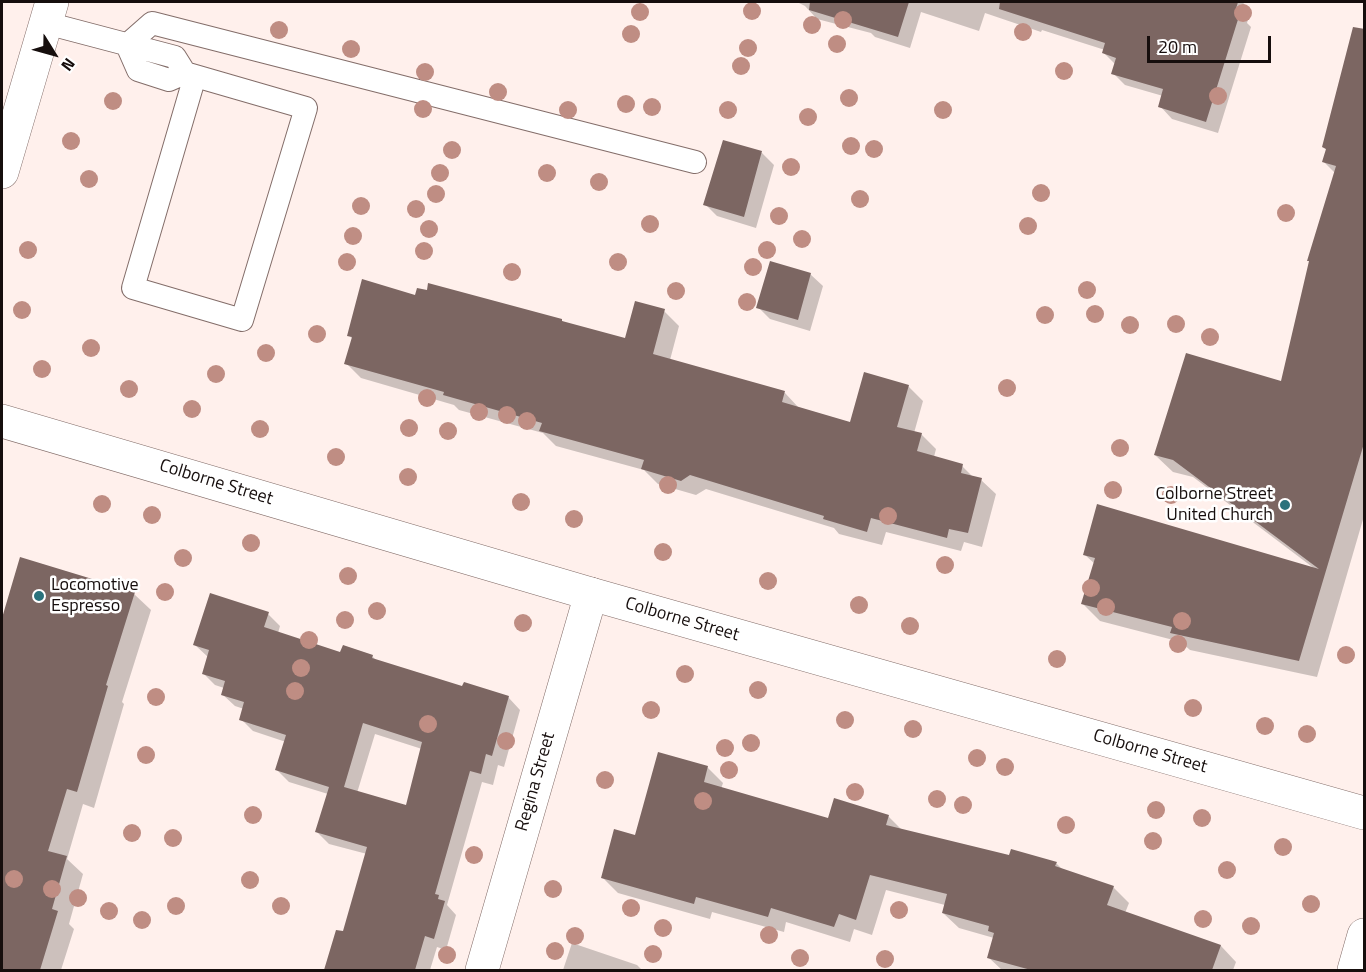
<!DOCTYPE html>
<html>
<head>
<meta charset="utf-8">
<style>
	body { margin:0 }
	#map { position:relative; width:1366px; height:972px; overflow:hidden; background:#fff0ec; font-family:"Titillium Web",sans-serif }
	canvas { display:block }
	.frame { position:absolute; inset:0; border:3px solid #160e0d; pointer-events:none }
	.north { position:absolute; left:24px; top:24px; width:60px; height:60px; -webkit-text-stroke:4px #fff; paint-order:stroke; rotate:127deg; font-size:16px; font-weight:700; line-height:24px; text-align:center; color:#160e0d }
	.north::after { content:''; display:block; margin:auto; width:21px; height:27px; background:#160e0d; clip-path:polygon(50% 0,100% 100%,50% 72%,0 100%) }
	.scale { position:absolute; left:1147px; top:36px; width:124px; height:27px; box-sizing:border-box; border:3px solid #160e0d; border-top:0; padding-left:8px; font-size:18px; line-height:21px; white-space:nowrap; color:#160e0d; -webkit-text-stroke:4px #fff; paint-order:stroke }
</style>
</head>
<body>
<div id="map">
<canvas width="1366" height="972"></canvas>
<div class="frame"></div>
<div class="north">N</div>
<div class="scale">20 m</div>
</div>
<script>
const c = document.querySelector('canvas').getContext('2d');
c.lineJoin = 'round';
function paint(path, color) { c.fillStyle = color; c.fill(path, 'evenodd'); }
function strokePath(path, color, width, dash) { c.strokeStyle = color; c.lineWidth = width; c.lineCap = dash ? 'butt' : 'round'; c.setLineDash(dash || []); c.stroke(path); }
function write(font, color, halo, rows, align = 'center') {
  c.font = font + ' "Titillium Web",sans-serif'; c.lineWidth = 5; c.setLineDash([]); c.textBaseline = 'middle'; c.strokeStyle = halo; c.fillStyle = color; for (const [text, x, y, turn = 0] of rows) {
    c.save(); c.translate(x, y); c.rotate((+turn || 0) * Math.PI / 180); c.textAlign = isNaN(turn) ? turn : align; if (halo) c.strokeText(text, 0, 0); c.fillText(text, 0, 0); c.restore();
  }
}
paint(new Path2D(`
	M 797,2 L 1242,2 L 1251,10 L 1247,23 L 1251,27 L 1218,133 L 1172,119 L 1160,106 L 1163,96 L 1125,85 L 1113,73 L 1116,65 L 1104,53 L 1105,50 L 1042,30 L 1041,32 L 985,13 L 979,31 L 921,12 L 910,48 L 875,37 L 871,33 L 817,19 L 805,6 Z
	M 1364,34 L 1364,516 L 1317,677 L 1190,650 L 1181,642 L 1100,621 L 1083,604 L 1095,564 L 1085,555 L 1315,569 L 1193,477 L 1173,472 L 1155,455 L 1282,383 L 1335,173 L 1324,162 L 1327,151 L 1324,147 Z
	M 724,142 L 762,153 L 774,165 L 756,228 L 717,216 L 705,204 Z
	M 810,274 L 823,286 L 810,331 L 770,319 L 758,307 Z
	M 416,296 L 561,320 L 566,324 L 626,340 L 664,311 L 679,326 L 670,360 L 785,393 L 799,408 L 851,424 L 908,386 L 923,401 L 914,433 L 921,434 L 936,449 L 934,457 L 962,466 L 974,478 L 981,480 L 996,494 L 982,547 L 964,542 L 961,551 L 886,532 L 882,545 L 839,534 L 834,528 L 706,489 L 696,495 L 658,484 L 644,470 L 556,446 L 543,433 L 459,410 L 454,405 L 361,378 L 346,363 L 353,339 L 348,335 Z
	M 21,559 L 134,594 L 151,610 L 122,702 L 124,704 L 94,808 L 83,804 L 67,859 L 83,874 L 69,924 L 74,929 L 61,970 L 2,970 L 2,645 L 7,627 L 2,621 Z
	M 268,614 L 280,626 L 278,633 L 341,654 L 372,656 L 377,661 L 463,688 L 508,697 L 520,710 L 504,767 L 498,765 L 493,785 L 482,782 L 447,905 L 456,915 L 446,950 L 437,947 L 430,970 L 326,970 L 337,931 L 344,933 L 367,854 L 329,844 L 317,832 L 328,794 L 289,782 L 277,770 L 286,742 L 253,731 L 241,719 L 244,709 L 235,706 L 222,694 L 224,688 L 215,685 L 203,673 L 208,657 L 195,645 ZM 375,734 L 422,749 L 408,807 L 357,793 Z
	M 707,767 L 723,783 L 721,789 L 829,820 L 888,816 L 902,830 L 1010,857 L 1056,863 L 1063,870 L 1113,887 L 1129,903 L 1125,913 L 1221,946 L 1236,962 L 1233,970 L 1002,970 L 988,957 L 994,938 L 959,928 L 943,913 L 945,905 L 886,890 L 872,935 L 854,929 L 850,942 L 786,922 L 784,932 L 712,912 L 710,919 L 618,893 L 603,878 L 636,837 Z
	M 572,943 L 637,965 L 642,970 L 563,970 Z`), '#0003');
paint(new Path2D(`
	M 810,2 L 909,2 L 898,37 L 809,10 Z
	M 1000,2 L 1238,2 L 1235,12 L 1240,13 L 1206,122 L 1158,107 L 1163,89 L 1111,74 L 1116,58 L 1102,53 L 1105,43 L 999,9 Z
	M 1353,27 L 1365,29 L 1365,440 L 1299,661 L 1170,633 L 1172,627 L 1081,604 L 1095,558 L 1083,555 L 1097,504 L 1319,569 L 1173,460 L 1154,455 L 1186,353 L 1281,381 L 1309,261 L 1307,261 L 1336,166 L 1322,162 L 1326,149 L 1322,147 Z
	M 723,140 L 762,151 L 744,217 L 703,205 Z
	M 770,261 L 811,273 L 798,320 L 756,308 Z
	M 362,279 L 415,295 L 417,288 L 427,290 L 428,283 L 562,319 L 562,321 L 625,338 L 635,301 L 665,309 L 653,354 L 785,391 L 782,402 L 850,422 L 864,372 L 909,385 L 897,427 L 922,433 L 917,451 L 963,464 L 961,473 L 982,478 L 968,533 L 949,529 L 947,538 L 871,518 L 867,532 L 823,519 L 824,516 L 690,475 L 681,481 L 641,469 L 644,460 L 539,431 L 542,423 L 443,395 L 444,392 L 344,364 L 352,337 L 347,336 Z
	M 20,557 L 135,592 L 106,685 L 108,686 L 77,792 L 67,789 L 48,851 L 67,856 L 52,909 L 58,911 L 40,970 L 2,970 L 2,618 Z
	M 210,593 L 269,612 L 264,627 L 340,652 L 343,645 L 373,655 L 372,658 L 462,686 L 464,682 L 509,696 L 492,756 L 486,754 L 481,774 L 470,771 L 435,894 L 439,895 L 438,899 L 445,901 L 434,939 L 425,936 L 415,970 L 324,970 L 336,930 L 343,931 L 367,847 L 315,832 L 329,787 L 275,770 L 286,735 L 239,720 L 244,702 L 221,695 L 225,681 L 202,674 L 209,650 L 193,645 ZM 363,723 L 422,742 L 406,805 L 344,787 Z
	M 658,752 L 708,766 L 704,782 L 828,818 L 834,798 L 889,815 L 886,825 L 1009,855 L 1011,849 L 1057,862 L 1055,866 L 1114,886 L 1107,905 L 1221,945 L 1212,970 L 1031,970 L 987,958 L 994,933 L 988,931 L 989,926 L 942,913 L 947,894 L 870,875 L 856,920 L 839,914 L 834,927 L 771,908 L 768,917 L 696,897 L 694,904 L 601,878 L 614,829 L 635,835 Z`), '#7c6662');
const service = new Path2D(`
	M 46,23 L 175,57 L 185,73 L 169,80 L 138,70 L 127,45
	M 127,45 L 152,23 L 695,162
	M 185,73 L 306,108 L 242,320 L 133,288 L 195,76`);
const minor = new Path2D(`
	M 2,172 L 52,2
	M 482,970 L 591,594
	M 1354,970 L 1364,935`);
const tertiary = new Path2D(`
	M 2,421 L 591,594 L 1364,813`);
strokePath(service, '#836d69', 24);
strokePath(minor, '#836d69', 34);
strokePath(tertiary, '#836d69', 34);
strokePath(service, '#fff', 22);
strokePath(minor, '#fff', 33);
strokePath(tertiary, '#fff', 33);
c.fillStyle = '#bf8d83';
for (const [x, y] of [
	[752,11],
	[640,12],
	[1243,13],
	[843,20],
	[812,25],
	[279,30],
	[1023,32],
	[631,34],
	[837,44],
	[748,48],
	[351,49],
	[741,66],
	[1064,71],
	[425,72],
	[498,92],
	[1218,96],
	[849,98],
	[113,101],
	[626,104],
	[652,107],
	[423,109],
	[568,110],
	[728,110],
	[943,110],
	[808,117],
	[71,141],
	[851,146],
	[874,149],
	[452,150],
	[791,167],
	[440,173],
	[547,173],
	[89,179],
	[599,182],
	[1041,193],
	[436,194],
	[860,199],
	[361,206],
	[416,209],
	[1286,213],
	[779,216],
	[650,224],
	[1028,226],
	[429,229],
	[353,236],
	[802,239],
	[28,250],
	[767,250],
	[424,251],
	[347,262],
	[618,262],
	[753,267],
	[512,272],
	[1087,290],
	[676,291],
	[747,302],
	[22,310],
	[1095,314],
	[1045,315],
	[1176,324],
	[1130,325],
	[317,334],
	[1210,337],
	[91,348],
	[266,353],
	[42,369],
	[216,374],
	[1007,388],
	[129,389],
	[427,398],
	[192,409],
	[479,412],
	[507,415],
	[527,421],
	[409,428],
	[260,429],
	[448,431],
	[1120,448],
	[336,457],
	[408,477],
	[668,485],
	[1113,490],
	[1171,495],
	[521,502],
	[102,504],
	[152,515],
	[888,516],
	[574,519],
	[251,543],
	[663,552],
	[183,558],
	[945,565],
	[348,576],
	[768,581],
	[1091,588],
	[165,592],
	[859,605],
	[1106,607],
	[377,611],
	[345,620],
	[1182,621],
	[523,623],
	[910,626],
	[309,640],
	[1178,644],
	[1346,655],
	[1057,659],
	[301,668],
	[685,674],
	[758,690],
	[295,691],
	[156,697],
	[1193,708],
	[651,710],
	[845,720],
	[428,724],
	[1265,726],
	[913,729],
	[1307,734],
	[506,741],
	[751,743],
	[725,748],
	[146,755],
	[977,758],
	[1005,767],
	[729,770],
	[605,780],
	[855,792],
	[937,799],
	[703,801],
	[963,805],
	[1156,810],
	[253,815],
	[1202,818],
	[1066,825],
	[132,833],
	[173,838],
	[1153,841],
	[1283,847],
	[474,855],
	[1227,870],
	[14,879],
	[250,880],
	[52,889],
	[553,889],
	[78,898],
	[1311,904],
	[176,906],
	[281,906],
	[631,908],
	[899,910],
	[109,911],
	[1203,919],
	[142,920],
	[1251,926],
	[663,928],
	[769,935],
	[575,936],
	[555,951],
	[653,954],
	[447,955],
	[800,958],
	[885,959]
]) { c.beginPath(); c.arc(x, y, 9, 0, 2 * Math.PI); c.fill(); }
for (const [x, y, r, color] of [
	[1285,505,6,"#2a727c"],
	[39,596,6,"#2a727c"]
]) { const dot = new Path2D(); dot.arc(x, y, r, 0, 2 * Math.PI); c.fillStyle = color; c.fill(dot); strokePath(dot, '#fff', 2); }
write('18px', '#160e0d', '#fff', [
	["Colborne Street",216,483,17],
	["Colborne Street",682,620,16],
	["Colborne Street",1150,752,16],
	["Regina Street",536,782,-74]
]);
write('18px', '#160e0d', '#fff', [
	["Colborne Street",1273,495],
	["United Church",1273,516],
	["Locomotive",51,586,"left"],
	["Espresso",51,607,"left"]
], 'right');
</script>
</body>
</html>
